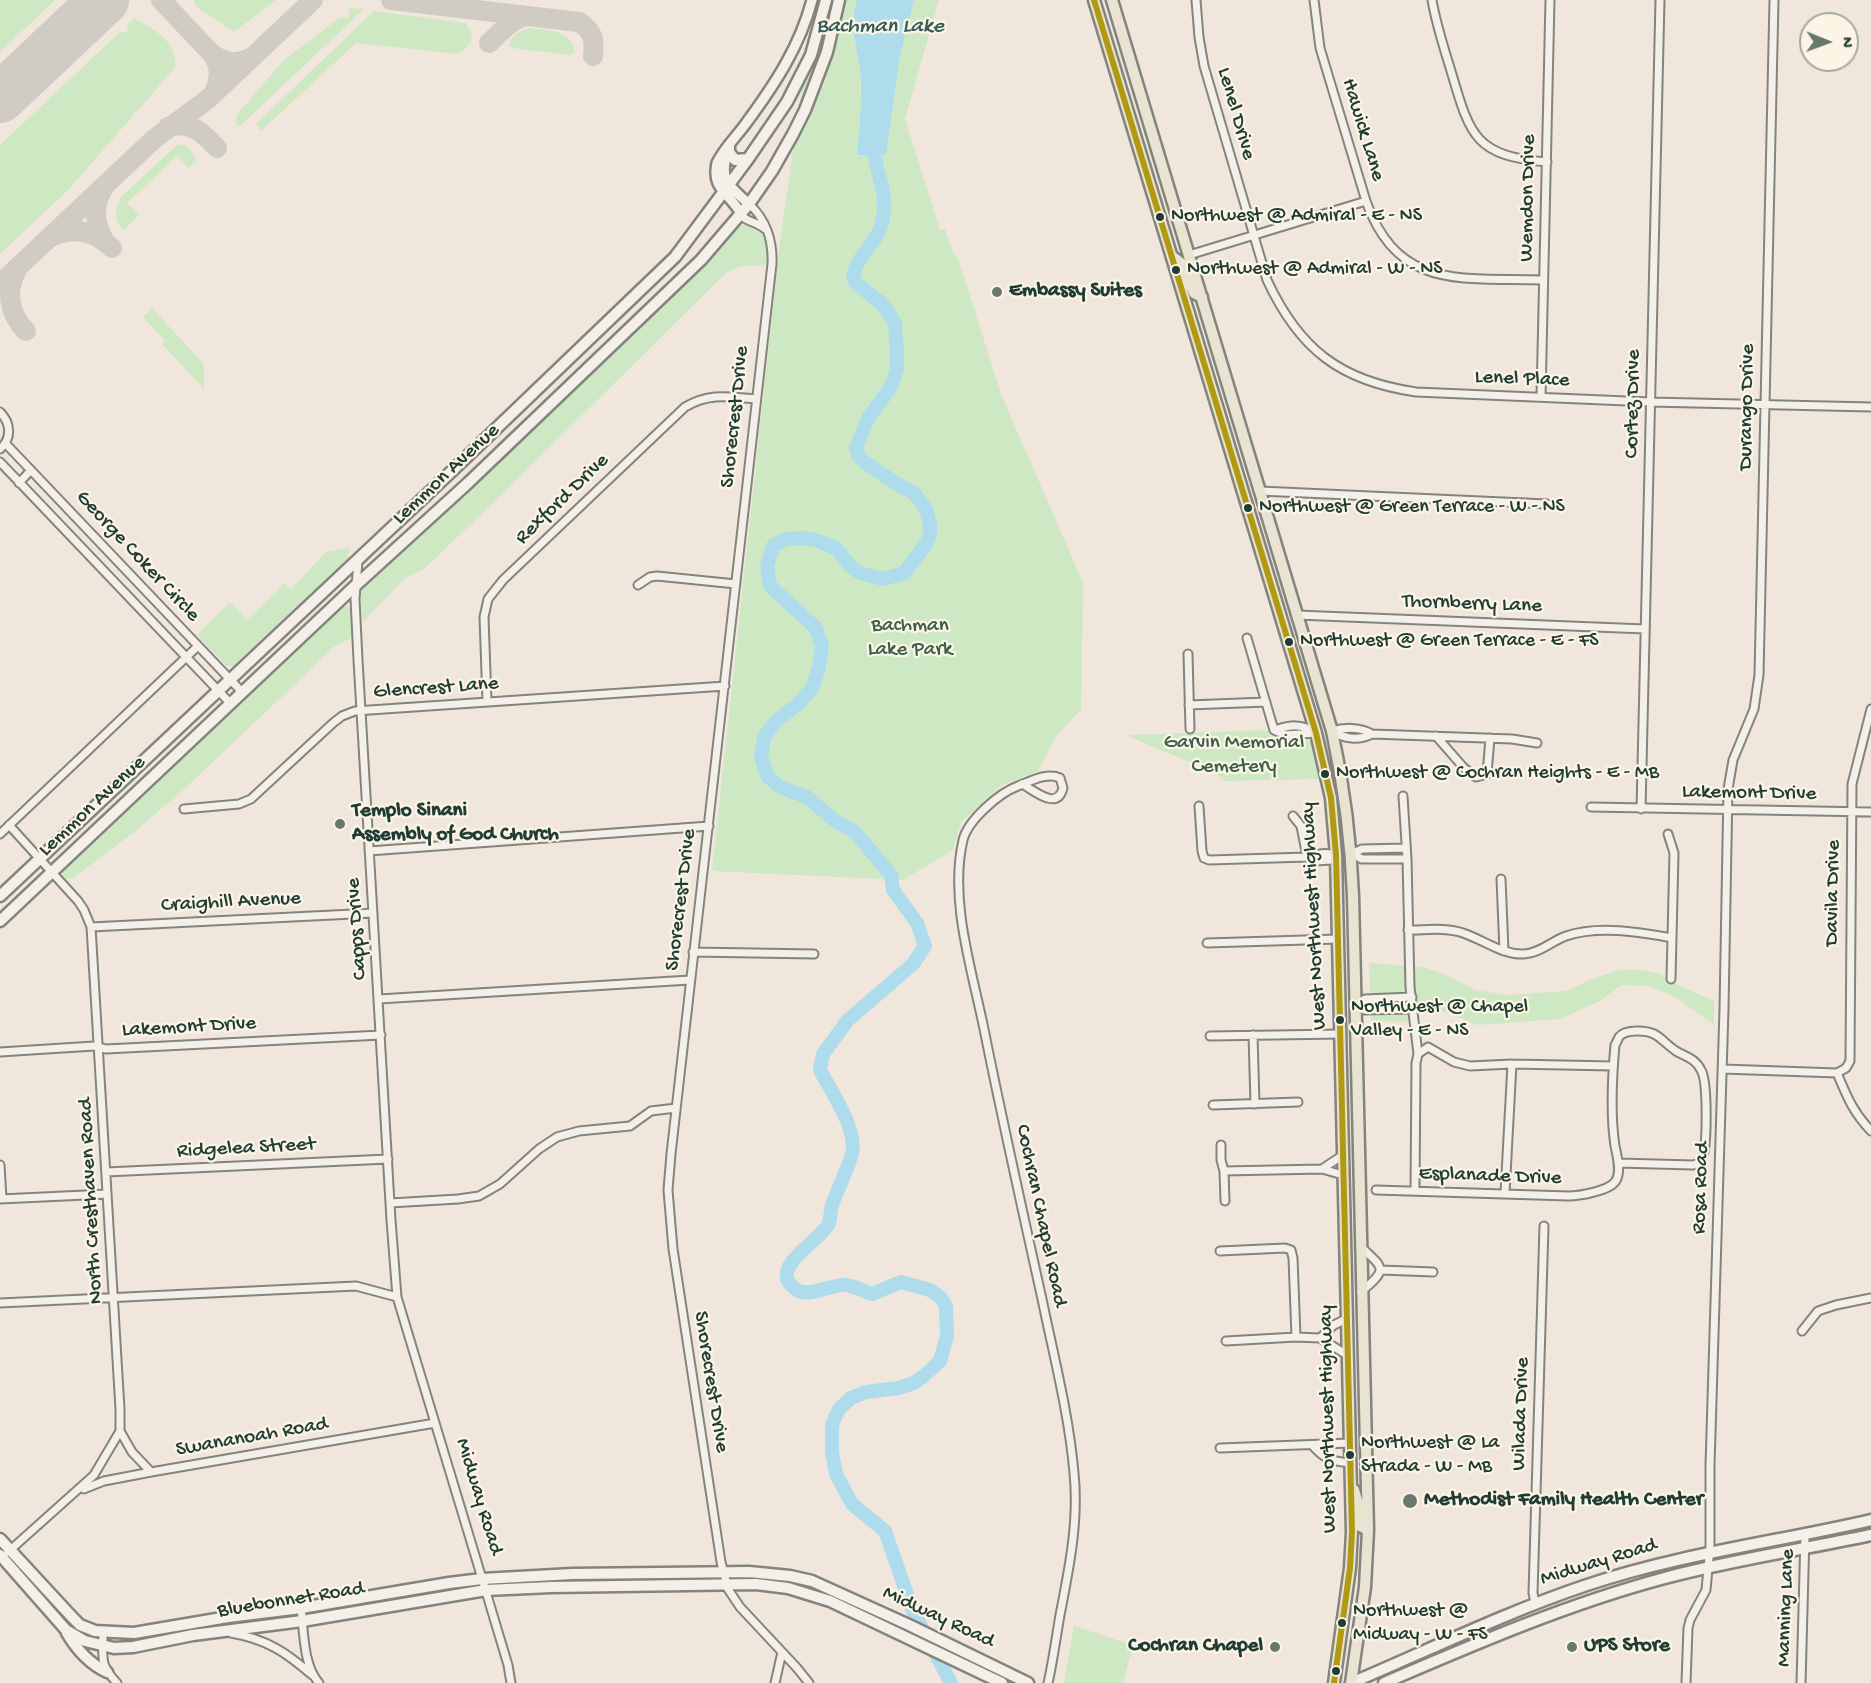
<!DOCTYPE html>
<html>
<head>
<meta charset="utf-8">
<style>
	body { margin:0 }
	#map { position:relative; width:1871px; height:1683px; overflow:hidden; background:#f1e6db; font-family:"Gochi Hand",sans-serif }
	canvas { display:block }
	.north { position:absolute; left:1799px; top:12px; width:60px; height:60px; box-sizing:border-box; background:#fcf5e5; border:2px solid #a4ab9e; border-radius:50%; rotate:91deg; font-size:16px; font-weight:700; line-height:24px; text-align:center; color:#1f3d34 }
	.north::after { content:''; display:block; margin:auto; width:21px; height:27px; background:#68786e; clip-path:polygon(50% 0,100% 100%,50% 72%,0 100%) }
</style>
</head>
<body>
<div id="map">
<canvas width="1871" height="1683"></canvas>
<div class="north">N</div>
</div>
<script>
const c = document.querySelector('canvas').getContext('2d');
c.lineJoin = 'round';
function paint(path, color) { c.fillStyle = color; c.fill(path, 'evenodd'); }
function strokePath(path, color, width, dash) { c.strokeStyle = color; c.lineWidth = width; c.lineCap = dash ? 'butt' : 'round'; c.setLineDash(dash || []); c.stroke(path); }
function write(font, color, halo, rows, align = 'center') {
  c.font = font + ' "Gochi Hand",sans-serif'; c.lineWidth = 4.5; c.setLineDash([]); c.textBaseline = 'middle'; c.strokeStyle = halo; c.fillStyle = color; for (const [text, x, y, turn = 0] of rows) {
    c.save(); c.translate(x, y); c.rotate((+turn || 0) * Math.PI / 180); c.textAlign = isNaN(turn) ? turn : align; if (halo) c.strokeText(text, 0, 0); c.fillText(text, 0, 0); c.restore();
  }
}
paint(new Path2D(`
	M 0,0 L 55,0 L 0,52 Z
	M 193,0 L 276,0 L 234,32 L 197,7 Z
	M 815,0 L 857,0 L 854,12 L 853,35 L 860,70 L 861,107 L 857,155 L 886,155 L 900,56 L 914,0 L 939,0 L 905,119 L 940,230 L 945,229 L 954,256 L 957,255 L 1001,394 L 1083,583 L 1081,709 L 1056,737 L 1037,772 L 1002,785 L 961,822 L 953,850 L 903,880 L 712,871 L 780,241 Z
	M 349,8 L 364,9 L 239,127 L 235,122 L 239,112 L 284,60 L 339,18 L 349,17 Z
	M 374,11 L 465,23 L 471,31 L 472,40 L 467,47 L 457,54 L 356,43 L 261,131 L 256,124 Z
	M 134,18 C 153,29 178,41 175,67 L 138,111 L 135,111 L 131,118 L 68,190 L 0,254 L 0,145 L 120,32 L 127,32 L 128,24 Z
	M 528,28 C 544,30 575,29 574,53 L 569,55 L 512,48 L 509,46 C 511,35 518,32 528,28 Z
	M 180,144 C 188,146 194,153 197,160 L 189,168 L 177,156 L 127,203 L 139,215 L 123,231 C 114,218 114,209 122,196 L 176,146 Z
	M 750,223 C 754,225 760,228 763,231 C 770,240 770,256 765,265 L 742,266 L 728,271 L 493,503 L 424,569 L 405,578 L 363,622 L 360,591 L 364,587 L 668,299 L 740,226 Z
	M 152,308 L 204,364 L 204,389 L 162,344 L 165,341 L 143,317 Z
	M 347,548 L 349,549 L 348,558 L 233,666 L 226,666 L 197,635 L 230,602 L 247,620 L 281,588 L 281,586 L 284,583 L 291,589 L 326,552 Z
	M 343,606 L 349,607 L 353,612 L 355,634 L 353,637 L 333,647 L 287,692 L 181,792 L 134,832 L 73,878 L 66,879 L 62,874 L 66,866 Z
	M 1268,730 L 1272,741 L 1309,740 L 1319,779 L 1224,781 L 1215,772 L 1153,747 L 1126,735 Z
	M 1369,963 L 1423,967 L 1444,974 L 1475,990 L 1507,995 L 1567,991 L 1589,980 L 1619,970 L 1641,970 L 1660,974 L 1678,985 L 1714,1001 L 1714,1025 L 1675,997 L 1649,986 L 1621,985 L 1600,1001 L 1560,1019 L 1477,1025 L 1432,1007 L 1405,1022 L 1371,1021 Z
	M 1074,1626 L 1133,1645 L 1123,1683 L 1064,1683 Z`), '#cde8c2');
paint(new Path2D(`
	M 857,0 L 914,0 L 900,56 L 886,155 L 857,155 C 859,127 863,99 860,70 C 856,43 849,28 857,0 Z`), '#aedcec');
strokePath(new Path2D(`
	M 873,139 C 873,171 890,190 882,223 C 877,243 857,255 853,277 L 855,282 L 882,304 L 895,323 L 897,353 L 897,369 L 891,387 L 868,418 L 856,448 L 858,455 L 863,461 L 894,482 L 914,493 L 926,509 L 930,525 L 930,534 L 926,544 L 904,573 L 883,579 L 860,573 L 850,566 L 837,549 L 819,541 L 804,538 L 786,539 L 773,546 L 767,566 L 770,586 L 816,628 L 822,646 L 819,667 L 813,687 L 797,705 L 776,721 L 764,737 L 761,756 L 767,776 L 780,787 L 807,797 L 834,820 L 855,832 L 891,875 L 893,890 L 917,923 L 925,946 L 913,964 L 848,1020 L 823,1054 L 820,1070 C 831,1092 858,1129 852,1154 C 847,1171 838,1188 832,1205 C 830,1211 831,1217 829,1223 C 821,1242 764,1268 797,1290 C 809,1298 831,1284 846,1285 C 854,1286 864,1291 872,1294 L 901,1282 L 930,1290 L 941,1298 L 946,1306 L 947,1336 L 940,1361 L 925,1375 L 914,1383 L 899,1388 L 866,1392 L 851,1398 L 839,1409 L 832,1425 L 832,1452 L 836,1474 L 852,1504 L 885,1531 L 912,1609 L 951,1683`), '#aedcec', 14);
strokePath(new Path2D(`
	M 161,0 L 212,54
	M 391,0 L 579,22 C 593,31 595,39 593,56
	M 80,26 L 107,0
	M 489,43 C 500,33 511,19 527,16
	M 213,94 C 220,81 222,67 212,54 C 225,63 237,65 252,57
	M 168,127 C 191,120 203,133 217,148
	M 104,187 C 92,206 94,224 106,243
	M 51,237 C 74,226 95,231 112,248
	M 17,270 C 5,291 9,314 26,331
	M 0,284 L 154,139 L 208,99 L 313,0`), '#d0cbc3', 20);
strokePath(new Path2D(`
	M 0,98 L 104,0`), '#d0cbc3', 50);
const minor = new Path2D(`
	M 1196,0 L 1199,37 L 1204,66 L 1267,280 C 1299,349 1340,381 1416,392 L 1650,402 L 1871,407
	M 1314,0 L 1320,48 L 1366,201 C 1398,292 1464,277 1543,280
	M 1432,0 C 1436,24 1444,48 1451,71 C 1470,135 1474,156 1547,162
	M 749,204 C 766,219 773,241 772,264 L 671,1154 L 668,1190 L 673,1249 L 721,1562 L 728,1589 L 740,1607 L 797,1668 L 809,1683
	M 741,214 C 745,222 756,221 765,229
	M 1189,255 L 1366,201
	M 1541,397 L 1550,0
	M 0,412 C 11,423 12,439 0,449
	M 6,444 L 243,693
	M 0,462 L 231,704
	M 19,483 L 31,470
	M 1260,491 L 1547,504
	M 358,561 L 355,599 L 358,660 L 391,1220 L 397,1297 L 487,1595 L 508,1665 L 511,1683
	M 638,585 L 650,577 L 657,576 L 736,584
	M 1297,615 L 1645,629
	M 1247,638 L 1274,730
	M 1188,654 L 1190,729
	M 487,701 L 484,617 L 488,599 L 503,580 L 685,407 C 710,392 730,397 756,399
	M 1189,705 L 1266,702
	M 1274,730 C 1291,725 1301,723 1316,733
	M 1274,730 L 1285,735 L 1316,733
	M 1332,731 C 1344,739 1359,741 1372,734 L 1512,739 L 1537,743
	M 1332,731 C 1344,727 1361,727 1372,734
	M 1436,736 L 1464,768 L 1476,777 L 1487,774 L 1490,738
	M 1022,784 C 1035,791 1057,811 1063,788 L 1060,778 C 1047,772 1031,781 1018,786 C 999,793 968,820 963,840 C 949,900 972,970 984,1029 C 1002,1119 1022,1209 1042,1299 C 1054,1357 1069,1415 1074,1473 C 1079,1521 1069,1569 1060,1615 C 1056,1638 1053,1661 1048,1683
	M 1403,796 L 1407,859 L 1410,987 L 1418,1054 L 1416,1063 L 1415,1191
	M 1199,806 L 1202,851 L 1204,858 L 1209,860 L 1307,857 C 1316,854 1327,852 1336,855
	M 1591,807 L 1871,812
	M 184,809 L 239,804 L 251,799 L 333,723 L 342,716 L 355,711 L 725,686
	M 1641,809 L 1660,0
	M 1293,816 L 1301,826 L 1307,857
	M 0,834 L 198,646
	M 1668,834 L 1674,853 L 1671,979
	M 369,851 L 709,826
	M 1352,854 L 1362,859 L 1407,859
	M 1352,854 L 1362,849 L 1406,848
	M 1307,857 L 1316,861 L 1331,860 L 1336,855
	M 1501,879 L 1504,951
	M 91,927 L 373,913
	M 1408,930 C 1426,930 1446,927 1463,933 C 1484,940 1502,955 1524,954 C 1540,953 1552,941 1566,936 C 1598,925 1640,932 1672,938
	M 1207,943 L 1338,939
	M 693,952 L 814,954
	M 1412,997 L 1365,999 L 1355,1005 L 1364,1010 L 1413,1009
	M 379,999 L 690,980
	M 1253,1035 L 1255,1104
	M 1210,1036 L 1340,1034
	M 0,1052 L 94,1046 L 106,1049 L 381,1035
	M 1418,1054 L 1428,1047 L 1454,1062 L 1470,1066 L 1512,1064 L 1613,1066
	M 1723,1069 L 1837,1073 L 1846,1068 L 1850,1061 L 1852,784 L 1871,709
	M 1837,1073 C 1847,1097 1853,1112 1871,1131
	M 1213,1105 L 1298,1102
	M 1221,1145 L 1221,1160 L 1224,1171 L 1322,1169 L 1343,1175
	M 0,1165 L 2,1199
	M 1322,1169 L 1343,1155
	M 1224,1171 L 1225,1201
	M 106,1172 L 388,1159
	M 1376,1190 L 1568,1196 C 1579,1196 1608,1191 1615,1182 C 1622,1173 1617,1156 1615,1146 C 1610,1113 1612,1078 1615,1045 C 1617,1042 1618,1039 1619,1037 C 1625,1029 1646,1030 1654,1034 C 1662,1038 1668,1046 1676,1051 C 1686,1057 1695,1058 1701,1070 C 1708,1081 1707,1143 1703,1156 C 1701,1162 1698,1164 1693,1165 L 1618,1163
	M 1505,1193 L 1512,1064
	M 0,1199 L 107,1194
	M 390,1203 L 458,1199 L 479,1196 L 500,1184 L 539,1149 L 557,1137 L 579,1131 L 630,1126 L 651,1111 L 676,1108
	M 1360,1246 C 1385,1269 1388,1269 1361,1292
	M 1220,1251 L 1285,1248 L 1291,1250 L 1293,1258 L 1296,1337
	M 1381,1270 L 1433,1272
	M 0,1303 L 356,1286 L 397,1297
	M 1802,1331 L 1818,1311 L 1836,1305 L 1871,1298
	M 1320,1338 L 1334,1325 L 1346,1319
	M 1226,1341 L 1296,1337 L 1320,1338 L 1347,1355
	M 120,1431 L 132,1452 L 151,1472
	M 1312,1445 C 1325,1460 1331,1461 1350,1463
	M 1220,1448 L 1350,1443
	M 84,1489 L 104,1481 L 151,1472 L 435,1423
	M 8,1552 L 94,1475 L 120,1431 L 120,1409 L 91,927 L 84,910 L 78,901 L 9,825
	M 1535,1603 L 1533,1593 L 1544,1226
	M 301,1608 C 304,1632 303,1665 319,1683
	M 103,1633 C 103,1658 99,1664 117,1683
	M 231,1633 C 266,1639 286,1652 312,1675
	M 775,1683 L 782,1652
	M 1686,1683 L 1688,1628 L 1690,1620 L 1706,1590 L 1710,1546 L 1710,1465 L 1724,1009 L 1728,789 L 1733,760 L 1754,709 L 1759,675 L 1774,0
	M 1801,1683 L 1805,1535`);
const tertiary = new Path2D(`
	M 728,151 C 718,180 729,186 749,204
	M 741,214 C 730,193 711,190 717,163 C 724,148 738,135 747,122 C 775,84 800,46 812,0`);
const secondary = new Path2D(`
	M 729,146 L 729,152 L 735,160 L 748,159
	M 0,896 L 454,469 L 675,257 L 748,159 L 787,102 L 811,55 L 826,0
	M 0,921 L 355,586 L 468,483 L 701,260 L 749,204 L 772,171 L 793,134 L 805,110 L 827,52 L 839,0
	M 0,1539 L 72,1617 L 80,1625 L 95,1631 L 134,1633 L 228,1617 L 301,1608 L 449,1583 L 482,1579 L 572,1574 L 749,1572 L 790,1576 L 812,1581 L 909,1625 L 1028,1683
	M 0,1555 L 66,1630 L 85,1641 L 114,1648 L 133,1647 L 193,1635 L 302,1621 L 486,1590 L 551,1587 L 756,1584 L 788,1588 L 830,1601 L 1002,1683
	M 67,1633 C 77,1650 90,1664 107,1672
	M 1351,1683 C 1429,1650 1506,1612 1587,1585 C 1679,1554 1776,1542 1871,1520
	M 1384,1683 C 1475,1644 1565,1605 1661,1579 C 1730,1560 1801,1550 1871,1535`);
const primary = new Path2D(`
	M 1094,0 L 1316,733 L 1331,798 L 1336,855 L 1352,1532 L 1350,1568 L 1334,1683
	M 1112,0 L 1332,731 C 1344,786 1351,840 1353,896 L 1368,1530 L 1365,1587 L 1351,1683
	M 1173,257 L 1181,263 L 1194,293 L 1202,297
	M 1354,1490 L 1359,1507 L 1360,1526 L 1368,1530`);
strokePath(minor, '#83847d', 11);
strokePath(tertiary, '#83847d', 14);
strokePath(secondary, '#83847d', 15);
strokePath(primary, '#83847d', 15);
strokePath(minor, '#f4f0e9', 7);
strokePath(tertiary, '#f4f0e9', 9);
strokePath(secondary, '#f4f0e9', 10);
strokePath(primary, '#e9e3d2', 10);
strokePath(new Path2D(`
	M 1094,0 L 1316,733 L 1331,798 L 1336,855 L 1352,1532 L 1350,1568 L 1334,1683`), '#b19a12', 6);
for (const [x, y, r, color] of [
	[1160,217,5,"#1f3d34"],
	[1176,270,5,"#1f3d34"],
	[997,292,6,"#68786e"],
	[1248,508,5,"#1f3d34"],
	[1289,642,5,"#1f3d34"],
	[1325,774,5,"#1f3d34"],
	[340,824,6,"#68786e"],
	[1340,1020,5,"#1f3d34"],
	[1350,1455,5,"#1f3d34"],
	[1410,1501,8,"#68786e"],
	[1342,1623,5,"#1f3d34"],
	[1275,1647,6,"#68786e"],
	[1572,1647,6,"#68786e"],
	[1336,1671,5,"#1f3d34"]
]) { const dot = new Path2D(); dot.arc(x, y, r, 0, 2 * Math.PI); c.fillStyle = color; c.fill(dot); strokePath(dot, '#fcf5e5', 2); }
write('20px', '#1f3d34', '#fcf5e5', [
	["Northwest @ Admiral - E - NS",1171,217],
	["Northwest @ Admiral - W - NS",1187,270],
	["Northwest @ Green Terrace - W - NS",1259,508],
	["Northwest @ Green Terrace - E - FS",1300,642],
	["Northwest @ Cochran Heights - E - MB",1336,774],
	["Northwest @ Chapel",1351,1008],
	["Valley - E - NS",1351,1032],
	["Northwest @ La",1361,1444],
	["Strada - W - MB",1361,1468],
	["Northwest @",1353,1612],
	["Midway - W - FS",1353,1636]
], 'left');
write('21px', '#1f3d34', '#fcf5e5', [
	["Lenel Drive",1235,114,74],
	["Hawick Lane",1362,130,73],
	["Wemdon Drive",1529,198,-89],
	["Lenel Place",1522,380,2],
	["Cortez Drive",1634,404,-89],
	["Durango Drive",1748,407,-89],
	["Shorecrest Drive",736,417,-84],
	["Lemmon Avenue",447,475,-43],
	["Rexford Drive",563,500,-44],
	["George Coker Circle",137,557,47],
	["Thornberry Lane",1472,605,2],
	["Glencrest Lane",436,689,-4],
	["Lakemont Drive",1749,794,1],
	["Lemmon Avenue",93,807,-43],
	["Davila Drive",1834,893,-89],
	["Shorecrest Drive",682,900,-83],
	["Craighill Avenue",231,903,-3],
	["West Northwest Highway",1315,916,-93],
	["Capps Drive",358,929,-94],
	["Lakemont Drive",189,1028,-3],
	["Ridgelea Street",246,1149,-3],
	["Esplanade Drive",1490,1177,2],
	["Rosa Road",1702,1188,-88],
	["North Cresthaven Road",92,1201,-93],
	["Cochran Chapel Road",1040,1216,78],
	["Shorecrest Drive",710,1382,81],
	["Wilada Drive",1522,1414,-88],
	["West Northwest Highway",1329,1419,-91],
	["Swananoah Road",252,1438,-10],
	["Midway Road",478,1497,73],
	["Midway Road",1599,1563,-17],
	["Bluebonnet Road",291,1601,-9],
	["Manning Lane",1787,1608,-88],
	["Midway Road",938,1618,25]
]);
write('bold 21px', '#1f3d34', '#fcf5e5', [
	["Embassy Suites",1009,292],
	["Templo Sinani",352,812],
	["Assembly of God Church",352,836],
	["Methodist Family Health Center",1424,1501],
	["Cochran Chapel",1263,1647,"right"],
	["UPS Store",1584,1647]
], 'left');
write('21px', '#3c604c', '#fcf5e5', [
	["Bachman",910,627],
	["Lake Park",910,651],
	["Garvin Memorial",1234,744],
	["Cemetery",1234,768]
]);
write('italic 22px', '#365c5a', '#fcf5e5', [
	["Bachman Lake",880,28]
]);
</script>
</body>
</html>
